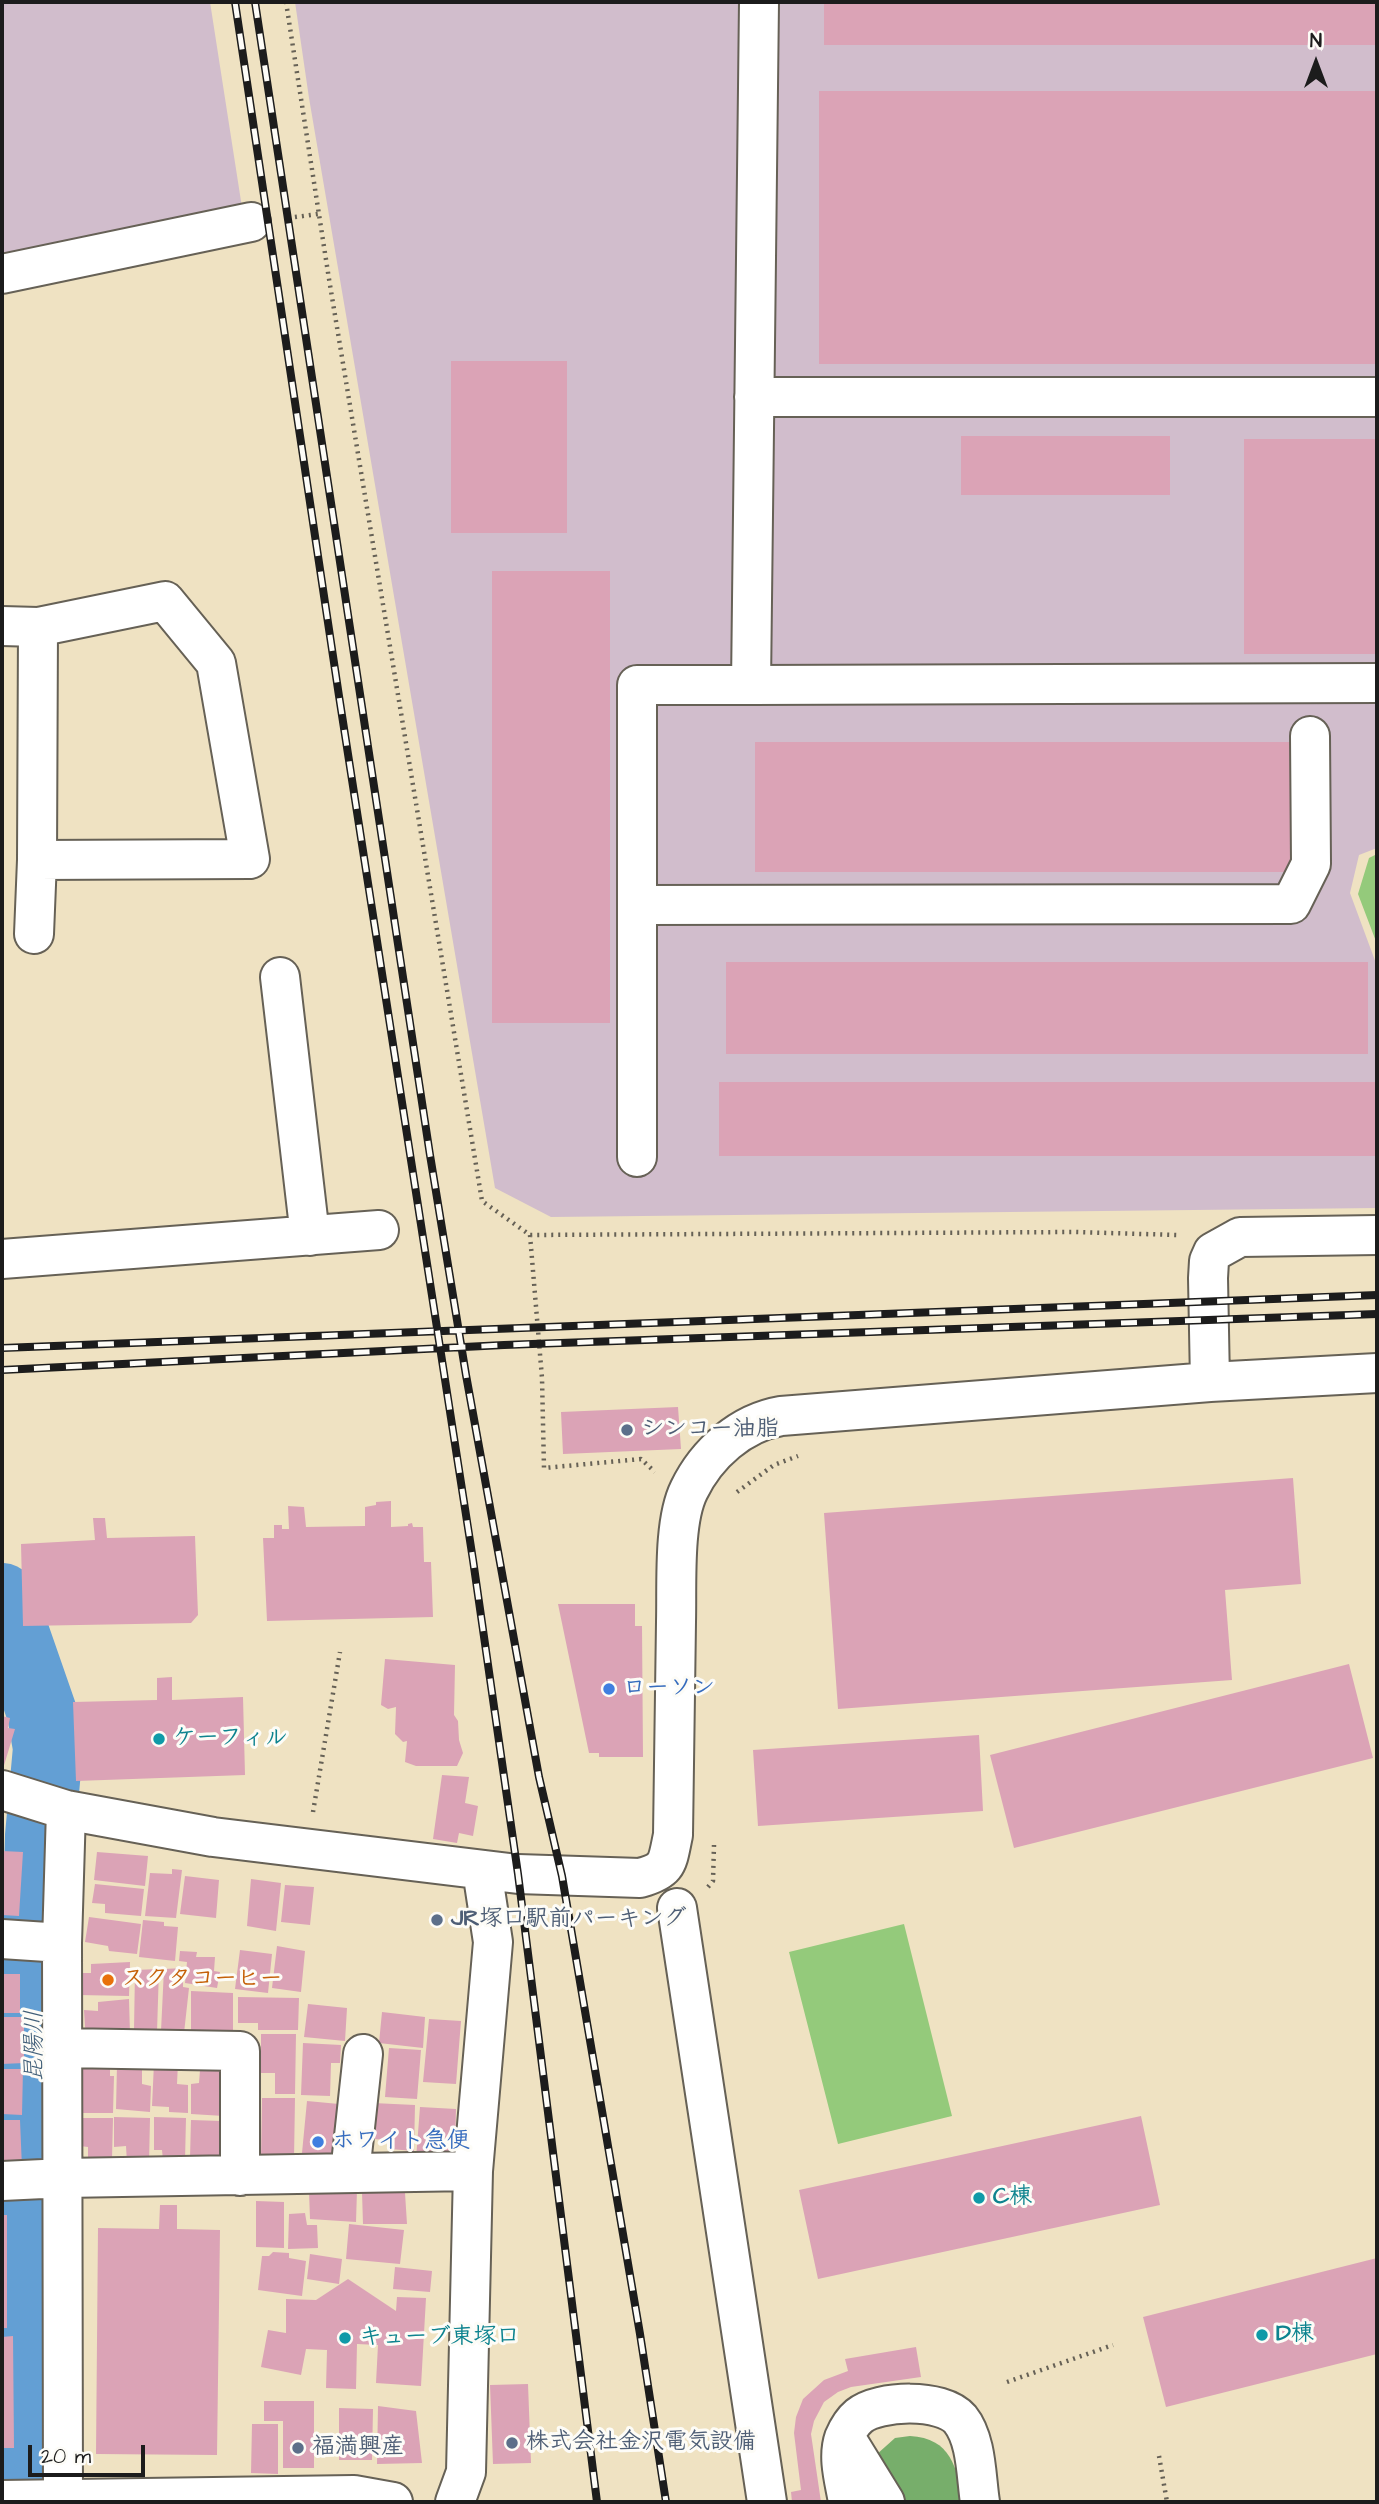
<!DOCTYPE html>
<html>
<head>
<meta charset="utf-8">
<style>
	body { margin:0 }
	#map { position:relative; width:1379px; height:2504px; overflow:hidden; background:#efe2c2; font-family:"Architects Daughter",sans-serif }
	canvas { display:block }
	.frame { position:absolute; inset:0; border:4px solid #1c1c1c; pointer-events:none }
	.north { position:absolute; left:1281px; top:28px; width:70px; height:70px; -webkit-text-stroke:5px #fdfcf7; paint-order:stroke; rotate:0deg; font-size:19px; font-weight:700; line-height:28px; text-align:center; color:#1c1c1c }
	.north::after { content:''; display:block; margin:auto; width:24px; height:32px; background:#1c1c1c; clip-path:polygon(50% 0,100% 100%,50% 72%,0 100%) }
	.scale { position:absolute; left:28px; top:2445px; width:117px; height:32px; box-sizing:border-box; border:4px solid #1c1c1c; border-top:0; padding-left:9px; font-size:21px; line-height:24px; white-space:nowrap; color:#1c1c1c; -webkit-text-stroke:5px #fdfcf7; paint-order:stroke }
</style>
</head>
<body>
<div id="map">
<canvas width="1379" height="2504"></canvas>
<div class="frame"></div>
<div class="north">N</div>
<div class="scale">20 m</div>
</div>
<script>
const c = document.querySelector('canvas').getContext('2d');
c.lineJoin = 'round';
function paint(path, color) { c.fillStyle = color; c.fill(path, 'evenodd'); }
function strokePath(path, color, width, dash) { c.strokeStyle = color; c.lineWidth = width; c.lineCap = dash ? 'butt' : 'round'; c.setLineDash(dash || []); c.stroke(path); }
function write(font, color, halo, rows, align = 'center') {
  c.font = font + ' "Architects Daughter","Klee One",sans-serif'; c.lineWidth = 6; c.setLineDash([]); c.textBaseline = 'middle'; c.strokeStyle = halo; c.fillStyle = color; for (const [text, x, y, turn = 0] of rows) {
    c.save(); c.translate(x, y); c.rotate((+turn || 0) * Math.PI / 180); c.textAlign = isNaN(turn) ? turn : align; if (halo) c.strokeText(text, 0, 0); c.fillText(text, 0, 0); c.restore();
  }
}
paint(new Path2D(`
	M 2,2 L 210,2 L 243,214 L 2,261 Z
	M 295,2 L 1377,2 L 1377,848 L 1359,855 L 1350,893 L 1377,966 L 1377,1208 L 551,1217 L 495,1188 L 309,98 Z`), '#d1bdcc');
paint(new Path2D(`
	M 1377,854 L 1377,944 L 1358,894 L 1369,858 Z
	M 904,1924 L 952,2116 L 838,2144 L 789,1952 Z`), '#94ca7b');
paint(new Path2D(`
	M 910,2436 C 951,2438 957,2468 963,2502 L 903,2502 L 876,2455 L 895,2438 Z`), '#77ae6b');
strokePath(new Path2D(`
	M 2,1598 L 42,1713 L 48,1748 L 40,1836 L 36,1980 L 37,2502`), '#639fd4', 70);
paint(new Path2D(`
	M 824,2 L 1377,2 L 1377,45 L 824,45 Z
	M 819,91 L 1377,91 L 1377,364 L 819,364 Z
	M 451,361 L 567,361 L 567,533 L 451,533 Z
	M 961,436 L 1170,436 L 1170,495 L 961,495 Z
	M 1244,439 L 1377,439 L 1377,654 L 1244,654 Z
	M 492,571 L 610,571 L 610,1023 L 492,1023 Z
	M 755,742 L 1291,742 L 1291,872 L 755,872 Z
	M 726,962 L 1368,962 L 1368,1054 L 726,1054 Z
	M 719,1082 L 1377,1082 L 1377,1156 L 719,1156 Z
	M 678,1407 L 681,1449 L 563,1454 L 561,1412 Z
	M 1293,1478 L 1301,1584 L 1225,1590 L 1232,1680 L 838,1709 L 824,1513 Z
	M 391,1501 L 391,1527 L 408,1526 L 408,1524 L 412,1523 L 413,1527 L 423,1527 L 424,1562 L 431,1562 L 433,1617 L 267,1621 L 263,1538 L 274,1538 L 274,1525 L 282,1525 L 282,1529 L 289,1529 L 288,1506 L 304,1507 L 306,1527 L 365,1526 L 365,1507 L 376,1505 L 376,1502 Z
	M 93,1518 L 105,1518 L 107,1538 L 195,1536 L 198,1615 L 191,1623 L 23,1626 L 21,1544 L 95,1540 Z
	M 558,1604 L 635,1604 L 635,1626 L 642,1626 L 643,1757 L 599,1757 L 599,1753 L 589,1753 Z
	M 385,1659 L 455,1665 L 454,1715 L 458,1721 L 459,1740 L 463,1753 L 457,1766 L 416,1766 L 405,1762 L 407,1741 L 403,1742 L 395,1734 L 396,1707 L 388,1709 L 381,1705 Z
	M 1349,1664 L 1373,1758 L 1014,1848 L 990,1755 Z
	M 172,1677 L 172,1700 L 243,1697 L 245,1775 L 76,1781 L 73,1702 L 157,1700 L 157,1678 Z
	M 2,1716 L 10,1718 L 8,1728 L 15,1729 L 2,1772 Z
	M 979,1735 L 983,1811 L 758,1826 L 753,1750 Z
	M 442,1775 L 469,1777 L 465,1803 L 478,1806 L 473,1836 L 459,1833 L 457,1843 L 433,1839 Z
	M 2,1851 L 23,1852 L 19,1916 L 2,1915 Z
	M 97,1852 L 148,1856 L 145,1886 L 94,1880 Z
	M 172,1869 L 182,1870 L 176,1918 L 145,1916 L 150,1873 L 172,1874 Z
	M 185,1876 L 219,1880 L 216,1918 L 180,1914 Z
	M 251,1879 L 281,1883 L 276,1931 L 247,1926 Z
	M 95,1884 L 144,1889 L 141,1916 L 105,1913 L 105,1904 L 92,1903 Z
	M 285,1885 L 314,1887 L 310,1925 L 281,1922 Z
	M 89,1917 L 141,1924 L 137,1954 L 109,1951 L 108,1946 L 85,1942 Z
	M 143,1920 L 164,1922 L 164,1926 L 178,1927 L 175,1961 L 139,1957 Z
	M 277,1946 L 305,1951 L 301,1992 L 272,1988 Z
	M 240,1950 L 272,1954 L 268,1993 L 235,1989 Z
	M 180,1951 L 197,1952 L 196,1957 L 215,1957 L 214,1971 L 220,1972 L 217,1988 L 185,1983 L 187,1962 L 179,1961 Z
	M 130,1962 L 129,1996 L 79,1995 L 80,1973 L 91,1973 L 91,1964 Z
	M 183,1968 L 183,1987 L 189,1988 L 184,2033 L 161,2031 L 164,1969 Z
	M 159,1969 L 157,2032 L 134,2030 L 135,1970 Z
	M 2,1974 L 20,1974 L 20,2013 L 2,2013 Z
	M 191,1991 L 233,1993 L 233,2030 L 191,2030 Z
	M 238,1997 L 299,1998 L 298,2030 L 258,2030 L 258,2023 L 238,2023 Z
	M 129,1999 L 130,2034 L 88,2034 L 85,2027 L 84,2010 L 98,2011 L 98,2002 Z
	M 308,2004 L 347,2008 L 345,2041 L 304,2037 Z
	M 382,2012 L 425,2017 L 423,2048 L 379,2043 Z
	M 2,2017 L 24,2017 L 24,2063 L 2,2064 Z
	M 429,2019 L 461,2021 L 456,2084 L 423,2082 Z
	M 261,2034 L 296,2034 L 295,2094 L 275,2094 L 275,2073 L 261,2073 Z
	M 303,2043 L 341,2045 L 340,2063 L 331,2063 L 330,2096 L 301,2095 Z
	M 389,2048 L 421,2050 L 417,2099 L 385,2097 Z
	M 154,2063 L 178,2063 L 177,2084 L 188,2085 L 188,2113 L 169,2112 L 169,2107 L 152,2106 Z
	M 90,2064 L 110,2065 L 110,2076 L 114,2076 L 113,2113 L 80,2113 L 82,2069 L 89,2068 Z
	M 117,2065 L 142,2065 L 142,2084 L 151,2086 L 150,2112 L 116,2109 Z
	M 2,2069 L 23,2069 L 22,2115 L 2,2114 Z
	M 200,2070 L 224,2071 L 224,2116 L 191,2114 L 191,2084 L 199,2083 Z
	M 262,2098 L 295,2098 L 294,2159 L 261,2158 Z
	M 307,2101 L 339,2104 L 334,2156 L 302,2153 Z
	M 373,2103 L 415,2105 L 414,2151 L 390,2149 L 391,2140 L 372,2139 Z
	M 420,2107 L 456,2109 L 455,2148 L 442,2161 L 416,2159 Z
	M 1141,2116 L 1160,2205 L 818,2279 L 799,2190 Z
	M 114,2117 L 150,2118 L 149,2164 L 127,2163 L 126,2146 L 114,2147 Z
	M 154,2117 L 186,2118 L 185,2161 L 163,2160 L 162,2150 L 154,2150 Z
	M 79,2118 L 113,2118 L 112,2159 L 88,2166 L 88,2147 L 80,2146 Z
	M 2,2120 L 20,2120 L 22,2168 L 2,2167 Z
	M 191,2120 L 221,2121 L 221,2158 L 190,2158 Z
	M 357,2190 L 356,2222 L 310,2219 L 309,2191 Z
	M 362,2192 L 405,2193 L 407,2224 L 363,2224 Z
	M 256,2201 L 284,2202 L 284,2248 L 256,2247 Z
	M 160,2205 L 177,2205 L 177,2229 L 220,2230 L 217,2455 L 96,2454 L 98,2228 L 159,2229 Z
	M 305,2213 L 307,2225 L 317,2225 L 318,2248 L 288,2249 L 289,2214 Z
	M 2,2215 L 7,2215 L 7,2328 L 2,2328 Z
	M 349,2224 L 404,2230 L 400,2264 L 346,2259 Z
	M 273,2252 L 289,2253 L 289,2258 L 306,2261 L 302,2296 L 258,2290 L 262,2256 L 269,2256 Z
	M 310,2254 L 342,2259 L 339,2284 L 307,2279 Z
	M 1377,2258 L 1377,2354 L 1166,2407 L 1143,2317 Z
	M 395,2267 L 432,2271 L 430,2292 L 393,2289 Z
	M 348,2279 L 396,2311 L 397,2297 L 426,2298 L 421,2386 L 376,2383 L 378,2345 L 357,2344 L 356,2389 L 326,2388 L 327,2350 L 306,2349 L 301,2375 L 261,2367 L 268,2330 L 286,2333 L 286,2299 L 316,2300 Z
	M 13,2336 L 14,2448 L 2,2448 L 2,2337 Z
	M 916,2347 L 921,2377 L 851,2387 L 838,2392 L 824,2402 L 814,2421 L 811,2434 L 821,2502 L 792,2502 L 791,2492 L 801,2490 L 794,2433 L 796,2417 L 803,2399 L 824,2380 L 848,2371 L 845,2359 Z
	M 528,2384 L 531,2463 L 493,2464 L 490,2385 Z
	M 264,2401 L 314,2401 L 314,2468 L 283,2468 L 283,2421 L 264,2421 Z
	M 378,2406 L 416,2411 L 422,2463 L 377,2464 Z
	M 339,2408 L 373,2409 L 372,2460 L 339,2460 Z
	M 252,2424 L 278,2424 L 278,2474 L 251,2473 Z`), '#dba3b6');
const minor = new Path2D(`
	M 2,274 L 251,222
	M 754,397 L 1377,397
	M 2,626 L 38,627 L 165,601 L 216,663 L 250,859 L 37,860
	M 751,685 L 1377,683
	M 637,905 L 1291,904 L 1311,864 L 1310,736
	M 34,934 L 37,860 L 38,627
	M 280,977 L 310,1236
	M 637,1157 L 637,685 L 751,685 L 759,2
	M 2,1259 L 379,1230
	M 1210,1382 L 1208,1278 L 1209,1261 L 1213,1252 L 1240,1237 L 1377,1235
	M 2,1790 L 66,1810 L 213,1837 L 518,1874 L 640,1878 C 669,1870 667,1863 673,1835 C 674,1764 675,1693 676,1622 C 677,1586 673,1522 689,1490 C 707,1453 741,1423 781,1416 L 1210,1382 L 1377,1373
	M 677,1908 L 767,2502
	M 2,1939 L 62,1943
	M 63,2048 L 240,2051 L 240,2176
	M 350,2173 L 363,2054
	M 2,2181 L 64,2178 L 473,2171
	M 845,2437 L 885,2502
	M 63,2502 L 62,1943 L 66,1810
	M 455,2502 L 466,2472 L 473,2171 L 493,1942 L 482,1870
	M 848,2502 C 845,2483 837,2458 844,2438 C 847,2431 853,2421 859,2416 C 879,2400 942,2398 960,2419 C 977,2440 976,2477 980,2502`);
const major = new Path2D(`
	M 2,2500 L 354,2495 L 393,2502`);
strokePath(minor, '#666156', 42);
strokePath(major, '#666156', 42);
strokePath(new Path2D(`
	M 286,2 L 329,279 L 482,1201 L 530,1235 L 1074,1232 L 1178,1235
	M 288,218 L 318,214
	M 530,1235 L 542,1378 L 544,1468 L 641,1459 L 655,1472
	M 737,1492 L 774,1465 L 798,1456
	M 313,1812 L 340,1652
	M 708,1887 L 713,1881 L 714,1845
	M 1007,2382 L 1113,2345
	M 1159,2456 L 1167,2502`), '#666156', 4.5, [2, 5]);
strokePath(minor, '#fff', 38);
strokePath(major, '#fff', 38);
const rail = new Path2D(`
	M 235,2 L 339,696 L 473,1560 L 518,1874 L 597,2502
	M 255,2 L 430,1155 L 466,1375 L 539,1777 L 562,1876 L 640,2334 L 666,2502
	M 2,1348 L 1377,1295
	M 2,1370 L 504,1345 L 1377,1314`);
strokePath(rail, '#1c1c1c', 8);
strokePath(rail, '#fdfcf7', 5, [16]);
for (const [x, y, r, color] of [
	[627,1430,7,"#5c6f8a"],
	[609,1689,7,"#3f7fe0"],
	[159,1739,7,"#0f9aa8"],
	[437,1920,7,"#5c6f8a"],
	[108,1980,7,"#e8710a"],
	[318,2142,7,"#3f7fe0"],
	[979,2198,7,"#0f9aa8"],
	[1262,2335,7,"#0f9aa8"],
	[345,2338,7,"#0f9aa8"],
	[512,2443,7,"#5c6f8a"],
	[298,2448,7,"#5c6f8a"]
]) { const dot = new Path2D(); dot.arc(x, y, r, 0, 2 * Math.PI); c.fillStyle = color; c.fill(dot); strokePath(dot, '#fdfcf7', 2.5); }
write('bold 23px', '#4e5e75', '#fdfcf7', [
	["シンコー油脂",641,1430],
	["JR塚口駅前パーキング",451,1920],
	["株式会社金沢電気設備",526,2443],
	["福満興産",312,2448]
], 'left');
write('bold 23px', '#366cbe', '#fdfcf7', [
	["ローソン",623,1689],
	["ホワイト急便",332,2142]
], 'left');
write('bold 23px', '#0d838f', '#fdfcf7', [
	["ケーフィル",173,1739],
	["C棟",993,2198],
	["D棟",1276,2335],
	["キューブ東塚口",359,2338]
], 'left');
write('bold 23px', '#c56008', '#fdfcf7', [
	["スクタコーヒー",122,1980]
], 'left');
write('italic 24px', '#405e78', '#fdfcf7', [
	["昆陽川",36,2046,-90]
]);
</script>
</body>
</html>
